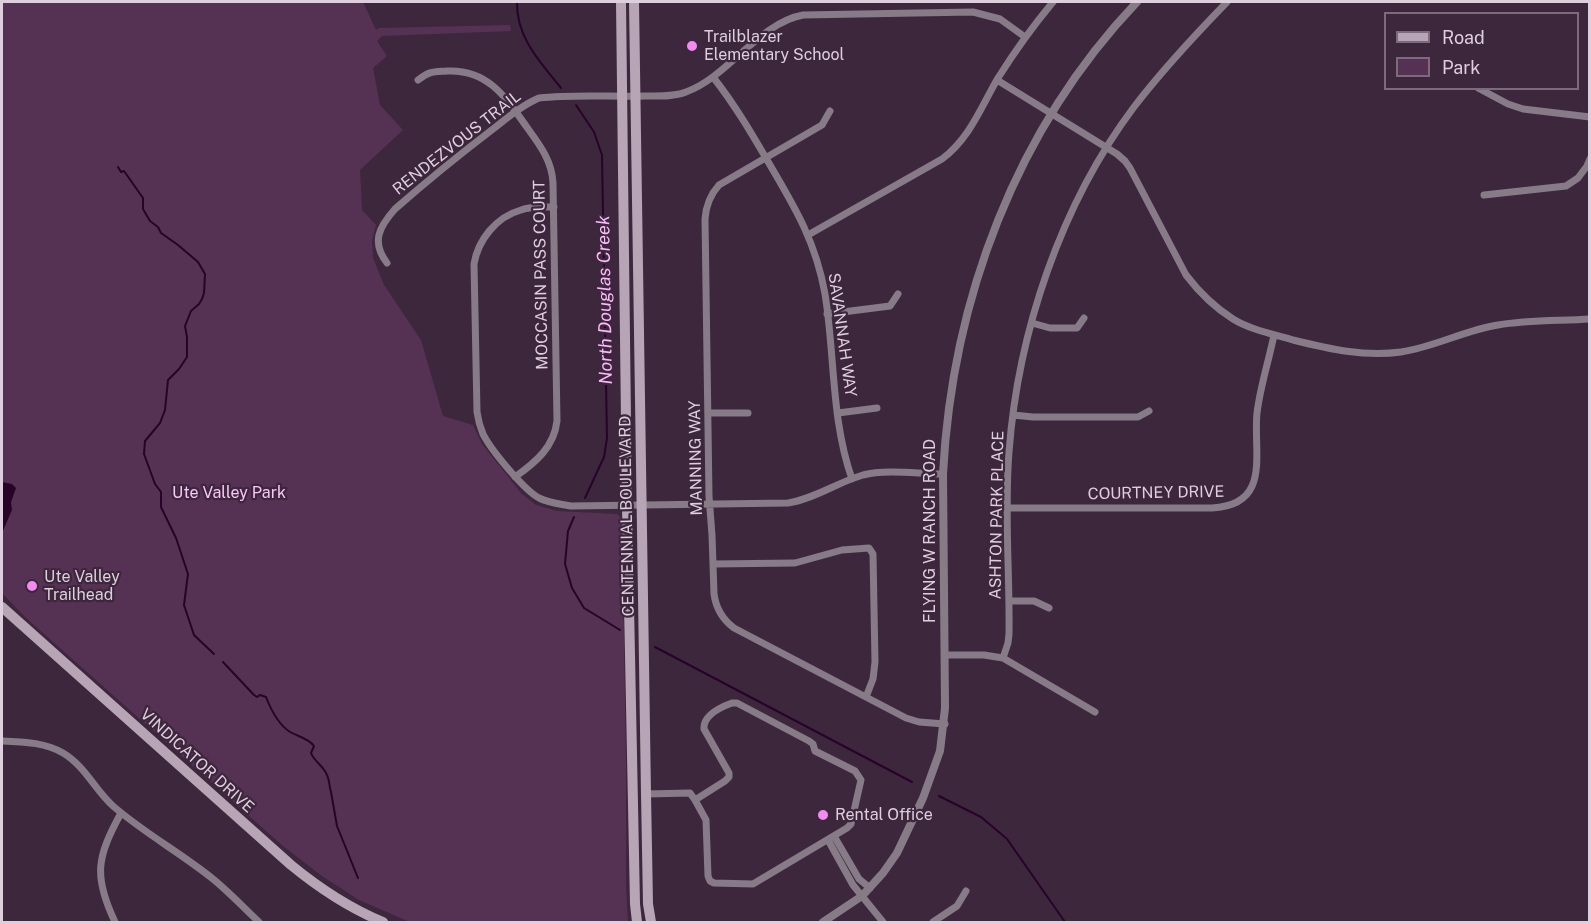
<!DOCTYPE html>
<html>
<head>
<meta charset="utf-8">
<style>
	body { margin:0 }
	#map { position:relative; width:1591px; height:924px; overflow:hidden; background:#3d273d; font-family:"Public Sans",sans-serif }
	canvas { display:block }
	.frame { position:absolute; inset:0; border:3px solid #decfdd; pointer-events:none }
	.legend { position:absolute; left:1384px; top:12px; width:195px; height:78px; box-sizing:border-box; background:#3d273d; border:2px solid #7d6a7d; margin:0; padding:8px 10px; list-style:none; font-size:18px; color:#decfdd }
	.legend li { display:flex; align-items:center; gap:12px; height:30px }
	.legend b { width:30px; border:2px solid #7d6a7d }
</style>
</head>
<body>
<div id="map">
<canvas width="1591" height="924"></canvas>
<div class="frame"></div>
<ul class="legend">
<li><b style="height:8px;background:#b7a5b6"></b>Road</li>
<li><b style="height:16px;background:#553254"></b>Park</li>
</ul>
</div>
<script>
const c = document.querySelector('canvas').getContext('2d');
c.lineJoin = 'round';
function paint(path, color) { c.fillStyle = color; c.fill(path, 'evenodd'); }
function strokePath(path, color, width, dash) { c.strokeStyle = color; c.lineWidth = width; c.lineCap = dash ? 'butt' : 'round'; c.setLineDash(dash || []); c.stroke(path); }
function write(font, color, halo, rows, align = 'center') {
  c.font = font + ' "Public Sans",sans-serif'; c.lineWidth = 4.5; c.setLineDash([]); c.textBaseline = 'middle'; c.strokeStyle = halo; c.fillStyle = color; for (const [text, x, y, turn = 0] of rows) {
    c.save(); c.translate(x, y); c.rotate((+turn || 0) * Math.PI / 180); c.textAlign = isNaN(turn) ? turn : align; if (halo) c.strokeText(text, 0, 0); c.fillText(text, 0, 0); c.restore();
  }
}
paint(new Path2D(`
	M 2,2 L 363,2 L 376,30 L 379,28 L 510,25 L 511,31 L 382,36 L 377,41 L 387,56 L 373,68 L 380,105 L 403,130 L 360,170 L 362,210 L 376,225 L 372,240 L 373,258 L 384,285 L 421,340 L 443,416 L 473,425 L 482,444 L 521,493 L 536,505 L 557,511 L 617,514 L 620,517 L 622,522 L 626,763 L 626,886 L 628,922 L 410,922 L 359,900 L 322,876 L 283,846 L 25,617 L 2,593 Z`), '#553254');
paint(new Path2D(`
	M 2,482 L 12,484 L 16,488 L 11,502 L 12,510 L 2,533 Z`), '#280329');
strokePath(new Path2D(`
	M 517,2 C 516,37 540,62 561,88
	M 576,105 L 594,132 L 602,155 L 607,438 L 604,457 L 585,498
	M 118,167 L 121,172 L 124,171 L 143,198 L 143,209 L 150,221 L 158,227 L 161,233 L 178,245 L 198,262 L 205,274 L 204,293 L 202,299 L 199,304 L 191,311 L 185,326 L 187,337 L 187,357 L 179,369 L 168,380 L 165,410 L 160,423 L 145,441 L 144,454 L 155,484 L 161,492 L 161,507 L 176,538 L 188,574 L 184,605 L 194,635 L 214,654
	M 574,517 L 568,531 L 565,564 L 572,588 L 584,608 L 620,630
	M 655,647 L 912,782
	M 223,662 L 254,695 L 257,697 L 260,695 L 266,697 C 271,710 278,724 290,732 C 299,737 308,738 314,746 L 311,753 C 314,761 322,765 326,773 C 330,780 329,786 331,792 L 337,826 L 358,878
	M 939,796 L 981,817 L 1007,839 L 1065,922`), '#280329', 2);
strokePath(new Path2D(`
	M 713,77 C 735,105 752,134 770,165 C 796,209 816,243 825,294 C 835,355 831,420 852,479
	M 418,80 C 430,71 432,72 447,71 C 487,69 505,96 526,126 C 539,144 552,160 553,183 L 557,421 C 554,447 536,462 515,477
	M 997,80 L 1117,154 L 1125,161 L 1130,168 L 1186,275 C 1199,292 1214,307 1233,319 C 1251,330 1273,334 1293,340 C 1329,349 1364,357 1401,352 C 1435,347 1465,330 1498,325 C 1528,320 1559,321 1590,319
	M 1478,88 L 1508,104 L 1523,109 L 1590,117
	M 830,111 L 822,125 L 719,185 C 710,195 706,205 705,219 L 709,496 L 712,535 L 714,594 C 716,609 722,619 734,628 L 906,718 L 919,722 L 945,724
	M 1484,195 L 1566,186 L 1578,178 L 1587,166 L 1590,159
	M 554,207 C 543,207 531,206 521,210 C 496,217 478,240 474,264 L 477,412 C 478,419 480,427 483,434 C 491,450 524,490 539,498 C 549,503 561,504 571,506 L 788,503 C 814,499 838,482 863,475 C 887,469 918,474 943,474
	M 808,235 L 942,159 C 970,138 981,107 998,78 C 1015,51 1033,26 1053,2
	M 387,263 C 371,242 379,227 395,209 C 427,181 459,155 493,129 C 507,118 522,105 539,98 C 574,94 610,97 645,96 C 658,96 673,97 686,92 C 728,77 759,23 803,15 L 973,12 L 1000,19 L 1025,37
	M 827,314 L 890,306 L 898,294
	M 1032,323 L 1050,328 L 1077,328 L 1084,318
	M 708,413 L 748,413
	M 838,413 L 877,408
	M 1013,415 L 1033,417 L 1138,417 L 1149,411
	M 1008,508 L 1212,508 C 1272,505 1253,453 1257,413 C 1260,387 1269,360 1274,335
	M 713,564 L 795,563 L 842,550 L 869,548 L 873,554 L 875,662 L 873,679 L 866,697
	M 1009,601 L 1034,601 L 1049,608
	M 945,655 L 984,655 L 1003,658 L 1095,712
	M 1003,658 L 1008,643 L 1009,634 C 1010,573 1004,512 1009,452 C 1018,332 1061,204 1134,107 C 1163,69 1195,35 1227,2
	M 2,741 C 23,742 44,742 63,753 C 85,766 95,790 113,806 C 144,833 181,853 213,879 C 229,892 244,908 259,922
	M 646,794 L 690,793 L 695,800 L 706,820 L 708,876 L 710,881 L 714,883 L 753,884 L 847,828 L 851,824 L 861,780 L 855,771 L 815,751 L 813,744 L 809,741 L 737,703 L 732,703 C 721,707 703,715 704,729 L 729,773 L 729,777 L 725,781 L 695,800
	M 834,836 L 859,879 L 870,888
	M 828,840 L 853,885 L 883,922
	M 115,922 C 93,876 97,857 121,813
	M 933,922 L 957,906 L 966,891`), '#867b86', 7);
strokePath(new Path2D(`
	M 823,922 L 862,896 L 883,873 L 897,853 L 923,798 L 940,751 L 945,708 L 943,474 C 952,300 1016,129 1137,2`), '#867b86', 8);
strokePath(new Path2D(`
	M 621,2 L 627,506 L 635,904 L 637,922
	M 634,2 L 646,794 L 648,904 L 651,922
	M 2,607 L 291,865 C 319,888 349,908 383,922`), '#b7a5b6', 10);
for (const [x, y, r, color] of [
	[692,46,6,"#f28af2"],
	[32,586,6,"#f28af2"],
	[823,815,6,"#f28af2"]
]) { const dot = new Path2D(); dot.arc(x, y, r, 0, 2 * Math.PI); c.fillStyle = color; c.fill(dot); strokePath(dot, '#3d273d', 2); }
write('16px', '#decfdd', '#3d273d', [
	["Trailblazer",704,37],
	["Elementary School",704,55],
	["Ute Valley",44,577],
	["Trailhead",44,595],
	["Rental Office",835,815]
], 'left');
write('16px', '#decfdd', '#3d273d', [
	["RENDEZVOUS TRAIL",457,143,-38],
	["MOCCASIN PASS COURT",541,275,-91],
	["SAVANNAH WAY",842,335,82],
	["MANNING WAY",696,458,-91],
	["COURTNEY DRIVE",1156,493,-1],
	["ASHTON PARK PLACE",997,515,-89],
	["CENTENNIAL BOULEVARD",627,516,-91],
	["FLYING W RANCH ROAD",930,531,-90],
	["VINDICATOR DRIVE",197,761,42]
]);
write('16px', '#fac5f9', '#3d273d', [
	["Ute Valley Park",229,493]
]);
write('italic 18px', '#fcb9fb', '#3d273d', [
	["North Douglas Creek",605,300,-91]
]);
</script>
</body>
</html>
